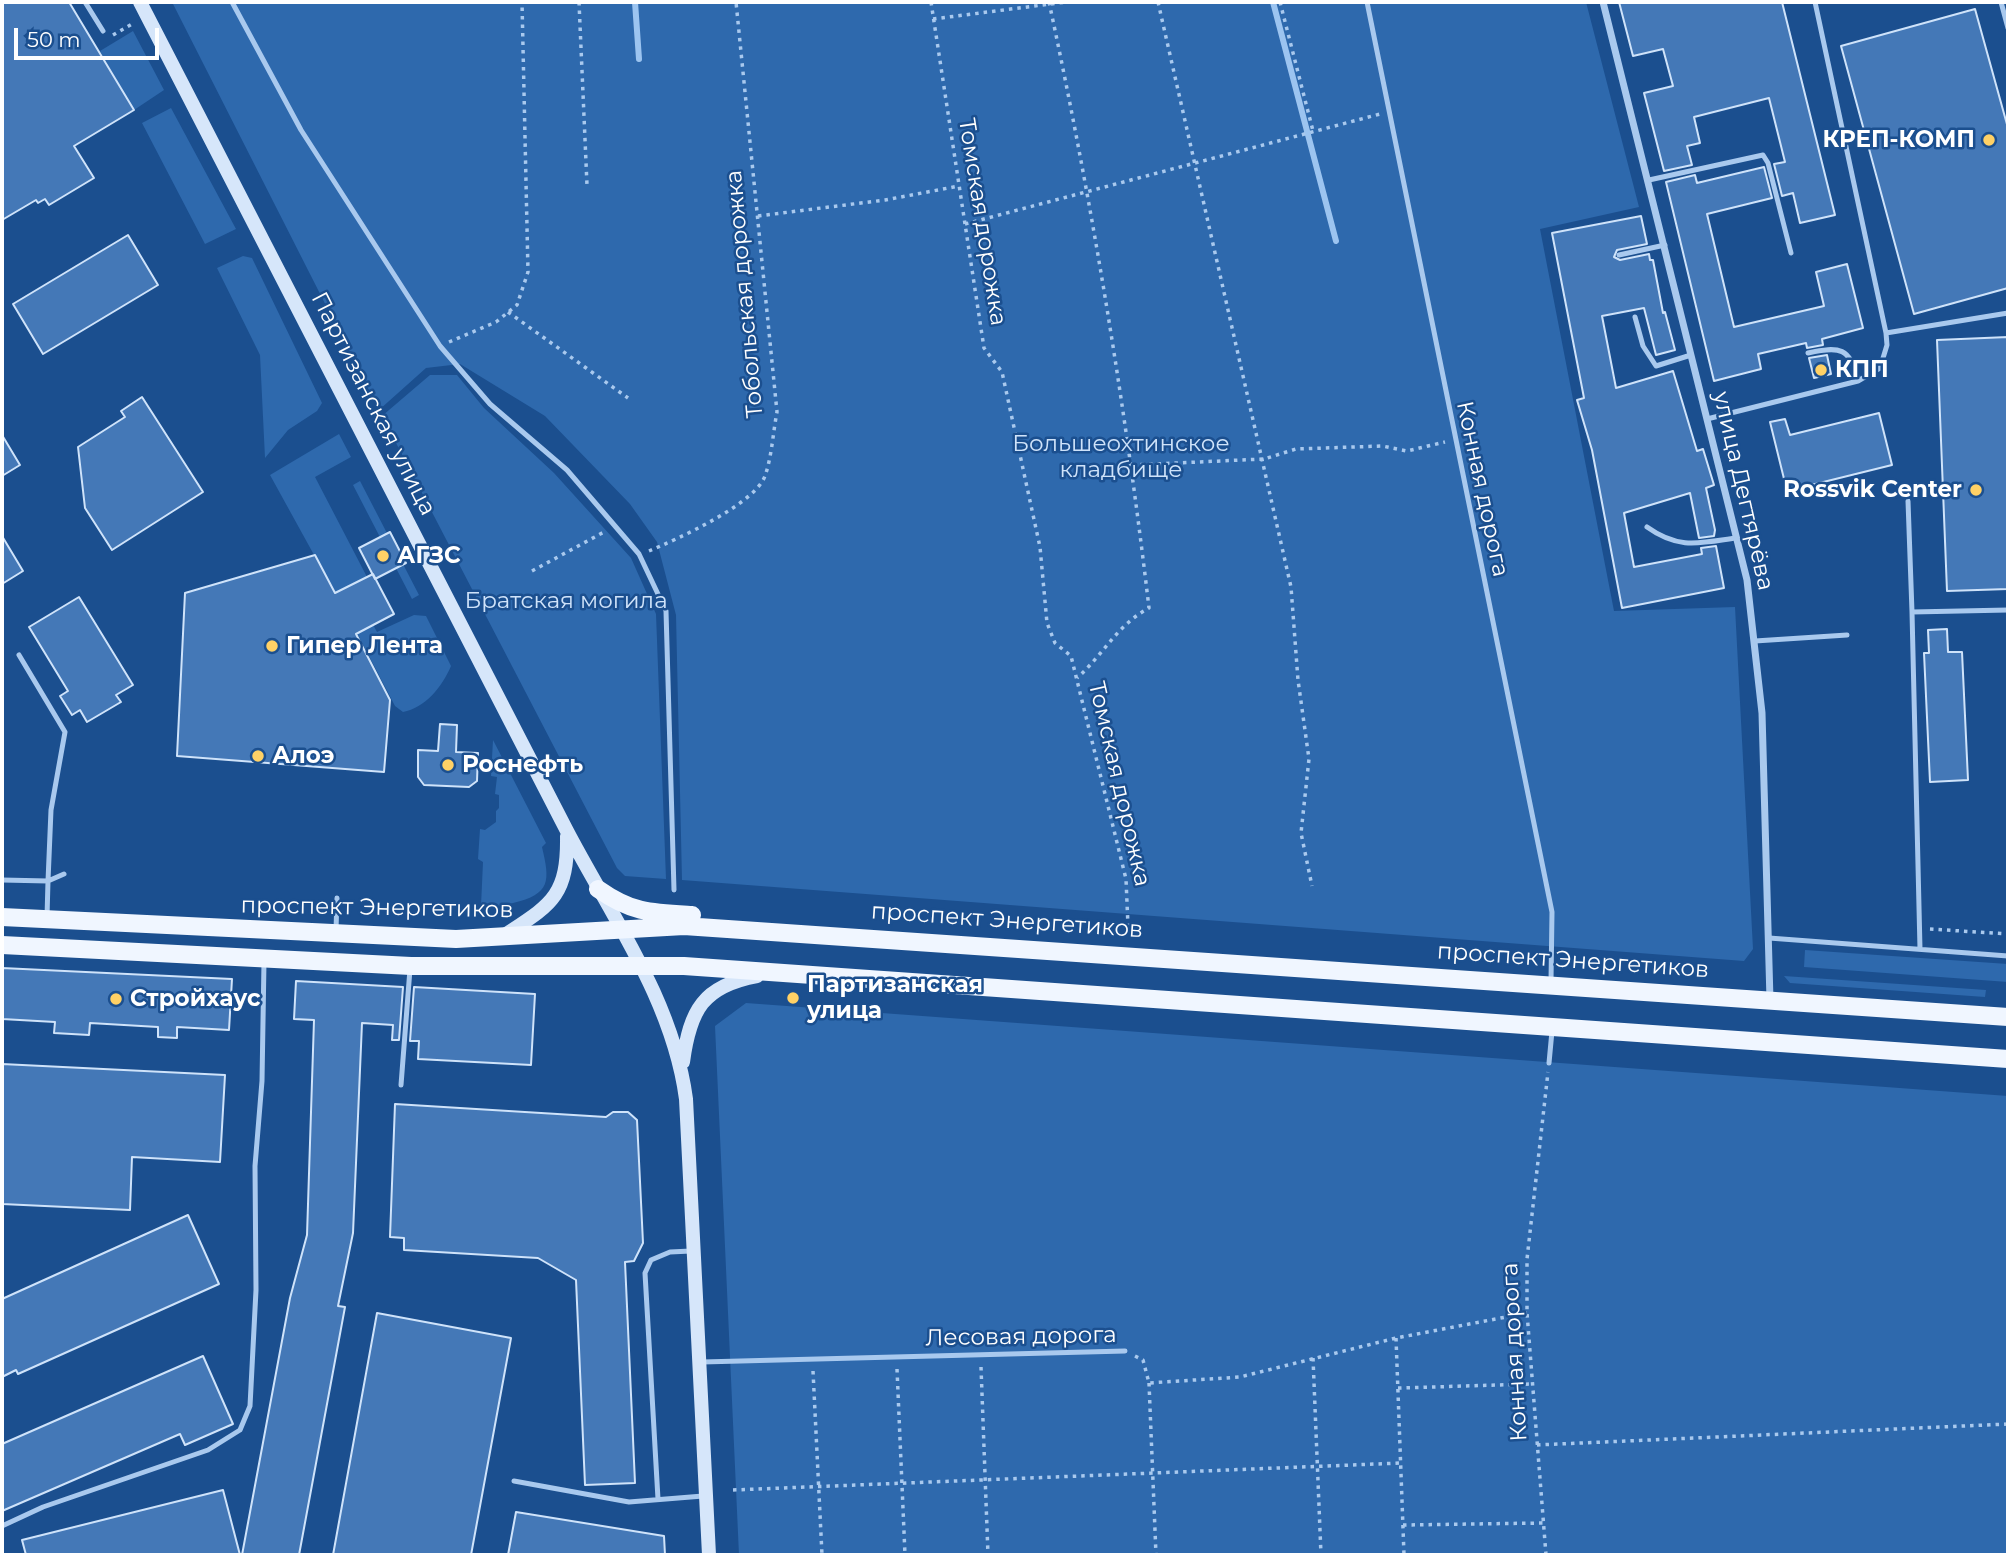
<!DOCTYPE html>
<html>
<head>
<meta charset="utf-8">
<style>
	body { margin:0 }
	#map { position:relative; width:2010px; height:1557px; overflow:hidden; background:#1b4f8f; font-family:Montserrat,sans-serif }
	canvas { display:block }
	.frame { position:absolute; inset:0; border:4px solid #fff; pointer-events:none }
	.scale { position:absolute; left:14px; top:28px; width:145px; height:32px; box-sizing:border-box; border:4px solid #fff; border-top:0; padding-left:9px; font-size:21px; line-height:24px; white-space:nowrap; color:#fff; -webkit-text-stroke:5px #1b4f8f; paint-order:stroke }
</style>
</head>
<body>
<div id="map">
<canvas width="2010" height="1557"></canvas>
<div class="frame"></div>
<div class="scale">50 m</div>
</div>
<script>
const c = document.querySelector('canvas').getContext('2d');
c.lineJoin = 'round';
function paint(path, color) { c.fillStyle = color; c.fill(path, 'evenodd'); }
function strokePath(path, color, width, dash) { c.strokeStyle = color; c.lineWidth = width; c.lineCap = dash ? 'butt' : 'round'; c.setLineDash(dash || []); c.stroke(path); }
function write(font, color, halo, rows, align = 'center') {
  c.font = font + ' Montserrat,sans-serif'; c.lineWidth = 5; c.setLineDash([]); c.textBaseline = 'middle'; c.strokeStyle = halo; c.fillStyle = color; for (const [text, x, y, turn = 0] of rows) {
    c.save(); c.translate(x, y); c.rotate((+turn || 0) * Math.PI / 180); c.textAlign = isNaN(turn) ? turn : align; if (halo) c.strokeText(text, 0, 0); c.fillText(text, 0, 0); c.restore();
  }
}
paint(new Path2D(`
	M 172,2 L 1586,2 L 1639,207 L 1540,229 L 1614,611 L 1735,607 L 1753,949 L 1744,961 L 682,880 L 676,615 L 657,542 L 630,504 L 545,416 L 460,364 L 426,368 L 379,410 Z
	M 133,31 L 164,90 L 134,110 L 100,51 Z
	M 171,108 L 236,229 L 205,244 L 142,123 Z
	M 243,256 L 252,258 L 322,403 L 317,411 L 288,430 L 265,458 L 260,355 L 217,268 Z
	M 430,375 L 457,375 L 484,408 L 554,473 L 631,558 L 656,614 L 666,879 L 625,876 L 617,868 L 382,416 Z
	M 339,434 L 351,457 L 315,477 L 367,577 L 335,593 L 270,475 Z
	M 360,481 L 419,595 L 412,599 L 353,485 Z
	M 356,594 L 377,632 L 414,615 L 426,616 L 451,666 C 442,687 425,708 403,712 L 395,706 L 338,597 Z
	M 493,740 L 546,843 L 542,847 C 550,881 551,894 513,903 C 501,906 492,909 481,906 L 483,862 L 478,859 L 480,829 L 485,830 L 496,822 L 496,811 L 499,808 L 499,795 L 495,794 L 497,777 L 491,776 Z
	M 1805,950 L 2008,964 L 2008,982 L 1804,967 Z
	M 1784,976 L 1986,990 L 1985,997 L 1790,983 Z
	M 746,1003 L 2008,1096 L 2008,1555 L 739,1555 L 715,1026 Z`), '#2e69ad');
strokePath(new Path2D(`
	M 635,2 L 639,59
	M 1273,2 L 1336,241`), '#9cc4f0', 6);
const building = new Path2D(`
	M 2,2 L 69,2 L 134,110 L 74,146 L 94,178 L 49,205 L 45,199 L 38,203 L 36,200 L 2,220 Z
	M 1619,2 L 1782,2 L 1835,215 L 1800,223 L 1793,193 L 1782,196 L 1774,164 L 1785,162 L 1769,98 L 1694,117 L 1700,143 L 1687,146 L 1692,165 L 1664,171 L 1644,93 L 1673,86 L 1663,49 L 1633,56 Z
	M 1975,9 L 2008,128 L 2008,288 L 1914,314 L 1841,46 Z
	M 1764,167 L 1772,198 L 1707,214 L 1734,327 L 1824,306 L 1816,272 L 1847,264 L 1863,328 L 1822,339 L 1823,345 L 1807,348 L 1806,343 L 1758,354 L 1761,369 L 1714,381 L 1666,182 L 1695,175 L 1697,183 Z
	M 1641,216 L 1647,244 L 1617,250 L 1614,257 L 1620,260 L 1649,254 L 1650,260 L 1653,260 L 1663,313 L 1665,312 L 1675,350 L 1656,355 L 1644,308 L 1602,316 L 1616,388 L 1673,371 L 1697,451 L 1703,449 L 1714,485 L 1706,488 L 1715,530 L 1714,536 L 1699,538 L 1690,493 L 1624,513 L 1634,567 L 1702,554 L 1701,548 L 1716,546 L 1724,588 L 1622,608 L 1592,450 L 1577,400 L 1584,398 L 1552,233 Z
	M 128,235 L 158,285 L 43,354 L 13,304 Z
	M 2008,337 L 2008,589 L 1947,591 L 1937,340 Z
	M 1827,355 L 1831,374 L 1814,378 L 1809,358 Z
	M 142,397 L 203,492 L 112,550 L 85,508 L 78,447 L 125,417 L 121,411 Z
	M 1879,413 L 1892,465 L 1787,491 L 1770,422 L 1785,419 L 1790,435 Z
	M 2,435 L 20,465 L 2,476 Z
	M 390,532 L 406,563 L 375,579 L 359,548 Z
	M 2,536 L 23,571 L 2,584 Z
	M 315,555 L 335,593 L 373,574 L 394,614 L 356,634 L 390,700 L 384,772 L 177,756 L 185,593 Z
	M 79,597 L 133,685 L 116,695 L 121,702 L 87,722 L 80,710 L 72,715 L 60,696 L 68,691 L 29,627 Z
	M 1947,629 L 1948,652 L 1962,652 L 1968,780 L 1930,782 L 1924,653 L 1929,653 L 1928,630 Z
	M 440,724 L 457,725 L 456,752 L 478,753 L 477,781 L 469,787 L 424,785 L 418,777 L 418,750 L 438,751 Z
	M 2,968 L 232,979 L 229,1030 L 177,1027 L 177,1038 L 158,1037 L 158,1027 L 90,1023 L 89,1035 L 54,1033 L 55,1022 L 2,1019 Z
	M 296,981 L 403,987 L 399,1040 L 392,1040 L 393,1025 L 362,1023 L 353,1233 L 338,1306 L 345,1307 L 299,1555 L 242,1555 L 290,1298 L 307,1235 L 314,1020 L 294,1019 Z
	M 414,987 L 535,994 L 531,1065 L 418,1059 L 419,1041 L 410,1041 Z
	M 2,1064 L 225,1075 L 220,1162 L 132,1157 L 130,1210 L 2,1204 Z
	M 395,1104 L 606,1117 L 613,1112 L 628,1112 L 637,1120 L 643,1243 L 634,1261 L 625,1262 L 635,1483 L 585,1485 L 576,1280 L 538,1258 L 404,1250 L 404,1238 L 390,1237 Z
	M 188,1215 L 219,1284 L 18,1374 L 16,1370 L 2,1377 L 2,1299 Z
	M 377,1313 L 511,1338 L 471,1555 L 333,1555 Z
	M 203,1356 L 233,1424 L 185,1445 L 180,1434 L 2,1511 L 2,1444 Z
	M 223,1490 L 240,1555 L 26,1555 L 22,1540 Z
	M 516,1512 L 664,1536 L 665,1555 L 508,1555 Z`);
paint(building, '#4478b7');
strokePath(building, '#cfe3fa', 2);
strokePath(new Path2D(`
	M 579,2 L 587,185
	M 931,2 L 984,348 L 1002,372 L 1040,547 L 1047,623 L 1055,643 L 1071,656 L 1126,879 L 1128,926
	M 1049,2 C 1092,202 1125,404 1149,608 C 1117,625 1104,654 1077,678
	M 1158,2 L 1291,587 L 1298,680 L 1309,759 L 1301,833 L 1312,886
	M 1280,2 L 1313,131
	M 933,19 L 1066,2
	M 113,35 L 134,23
	M 758,216 L 885,200 L 959,186
	M 965,224 L 1380,114
	M 508,312 L 628,398
	M 449,342 L 496,322 L 517,305 L 528,272 L 522,2
	M 1132,465 L 1264,459 L 1296,449 L 1382,446 L 1407,451 L 1445,442
	M 649,551 C 677,539 754,505 765,476 C 772,456 773,432 777,412 L 736,2
	M 532,571 L 604,532
	M 1930,929 L 2008,934
	M 1396,1338 L 1404,1555
	M 1135,1356 L 1143,1360 L 1149,1383 L 1240,1377 L 1396,1338 L 1527,1313
	M 1313,1358 L 1321,1555
	M 981,1367 L 988,1555
	M 897,1369 L 905,1555
	M 813,1371 L 822,1555
	M 1149,1383 L 1156,1555
	M 1398,1388 L 1532,1384
	M 1537,1445 L 2008,1424
	M 733,1490 L 1401,1463
	M 1403,1525 L 1543,1523
	M 1546,1555 L 1527,1313 L 1527,1259 L 1548,1072`), '#a9c9ee', 3.5, [3.5, 5]);
strokePath(new Path2D(`
	M 85,2 L 103,31
	M 232,2 L 301,130 L 440,346 L 490,404 L 567,470 L 639,554 L 666,611 L 674,890
	M 1367,2 L 1552,912 L 1551,981
	M 1815,2 L 1886,333 L 1887,345 L 1880,368 L 1858,381
	M 2001,2 L 2008,28
	M 1649,180 L 1763,155 L 1768,163 L 1791,253
	M 1619,255 L 1665,245
	M 1635,317 L 1643,346 L 1656,366 L 1691,355
	M 1886,333 L 2008,313
	M 1707,419 L 1858,381 C 1851,347 1839,346 1808,353
	M 1908,501 L 1912,612
	M 1647,527 C 1679,550 1700,543 1736,538
	M 1755,641 L 1847,635
	M 2,880 L 48,881 L 51,810 L 65,732 L 19,655
	M 47,917 L 48,881 L 64,874
	M 336,930 L 337,898
	M 1769,938 L 2008,956
	M 1920,949 L 1912,612 L 2008,610
	M 1549,1063 L 1552,1031
	M 401,1085 L 410,969
	M 702,1362 L 1125,1351
	M 514,1481 L 629,1502 L 703,1496
	M 658,1499 L 645,1273 L 651,1260 L 670,1252 L 691,1251
	M 2,1526 L 43,1507 L 208,1450 L 240,1430 L 250,1406 L 256,1290 L 255,1166 L 262,1081 L 264,962`), '#a9c9ee', 5);
strokePath(new Path2D(`
	M 1603,2 L 1747,580 L 1762,713 L 1770,1000`), '#a9c9ee', 7);
strokePath(new Path2D(`
	M 140,2 L 567,831 C 612,917 673,1001 686,1099 L 709,1555
	M 502,937 C 550,905 568,898 567,836
	M 683,1062 C 690,1010 703,986 757,976`), '#d6e6fa', 14);
strokePath(new Path2D(`
	M 598,889 C 632,913 651,913 692,915
	M 2,917 L 456,939 L 684,926 L 2008,1017
	M 2,945 L 411,966 L 684,966 L 2008,1059`), '#f0f6ff', 18);
for (const [x, y, r, color] of [
	[1989,140,7,"#ffd166"],
	[1821,370,7,"#ffd166"],
	[1976,490,7,"#ffd166"],
	[383,556,7,"#ffd166"],
	[272,646,7,"#ffd166"],
	[258,756,7,"#ffd166"],
	[448,765,7,"#ffd166"],
	[793,998,7,"#ffd166"],
	[116,999,7,"#ffd166"]
]) { const dot = new Path2D(); dot.arc(x, y, r, 0, 2 * Math.PI); c.fillStyle = color; c.fill(dot); strokePath(dot, '#1b4f8f', 2.5); }
write('bold 23px', '#fff', '#1b4f8f', [
	["КРЕП-КОМП",1975,140,"right"],
	["КПП",1835,370],
	["Rossvik Center",1962,490,"right"],
	["АГЗС",397,556],
	["Гипер Лента",286,646],
	["Алоэ",272,756],
	["Роснефть",462,765],
	["Партизанская",807,985],
	["улица",807,1011],
	["Стройхаус",130,999]
], 'left');
write('23px', '#fff', '#1b4f8f', [
	["Томская дорожка",982,222,81],
	["Тобольская дорожка",745,294,-95],
	["Партизанская улица",373,404,63],
	["Конная дорога",1482,489,78],
	["улица Дегтярёва",1743,491,77],
	["Томская дорожка",1119,784,77],
	["проспект Энергетиков",377,908,1],
	["проспект Энергетиков",1007,921,4],
	["проспект Энергетиков",1573,961,4],
	["Лесовая дорога",1021,1337,-1],
	["Конная дорога",1515,1352,-93]
]);
write('23px', '#cfe3fa', '#1b4f8f', [
	["Большеохтинское",1121,444],
	["кладбище",1121,470],
	["Братская могила",566,601]
]);
</script>
</body>
</html>
